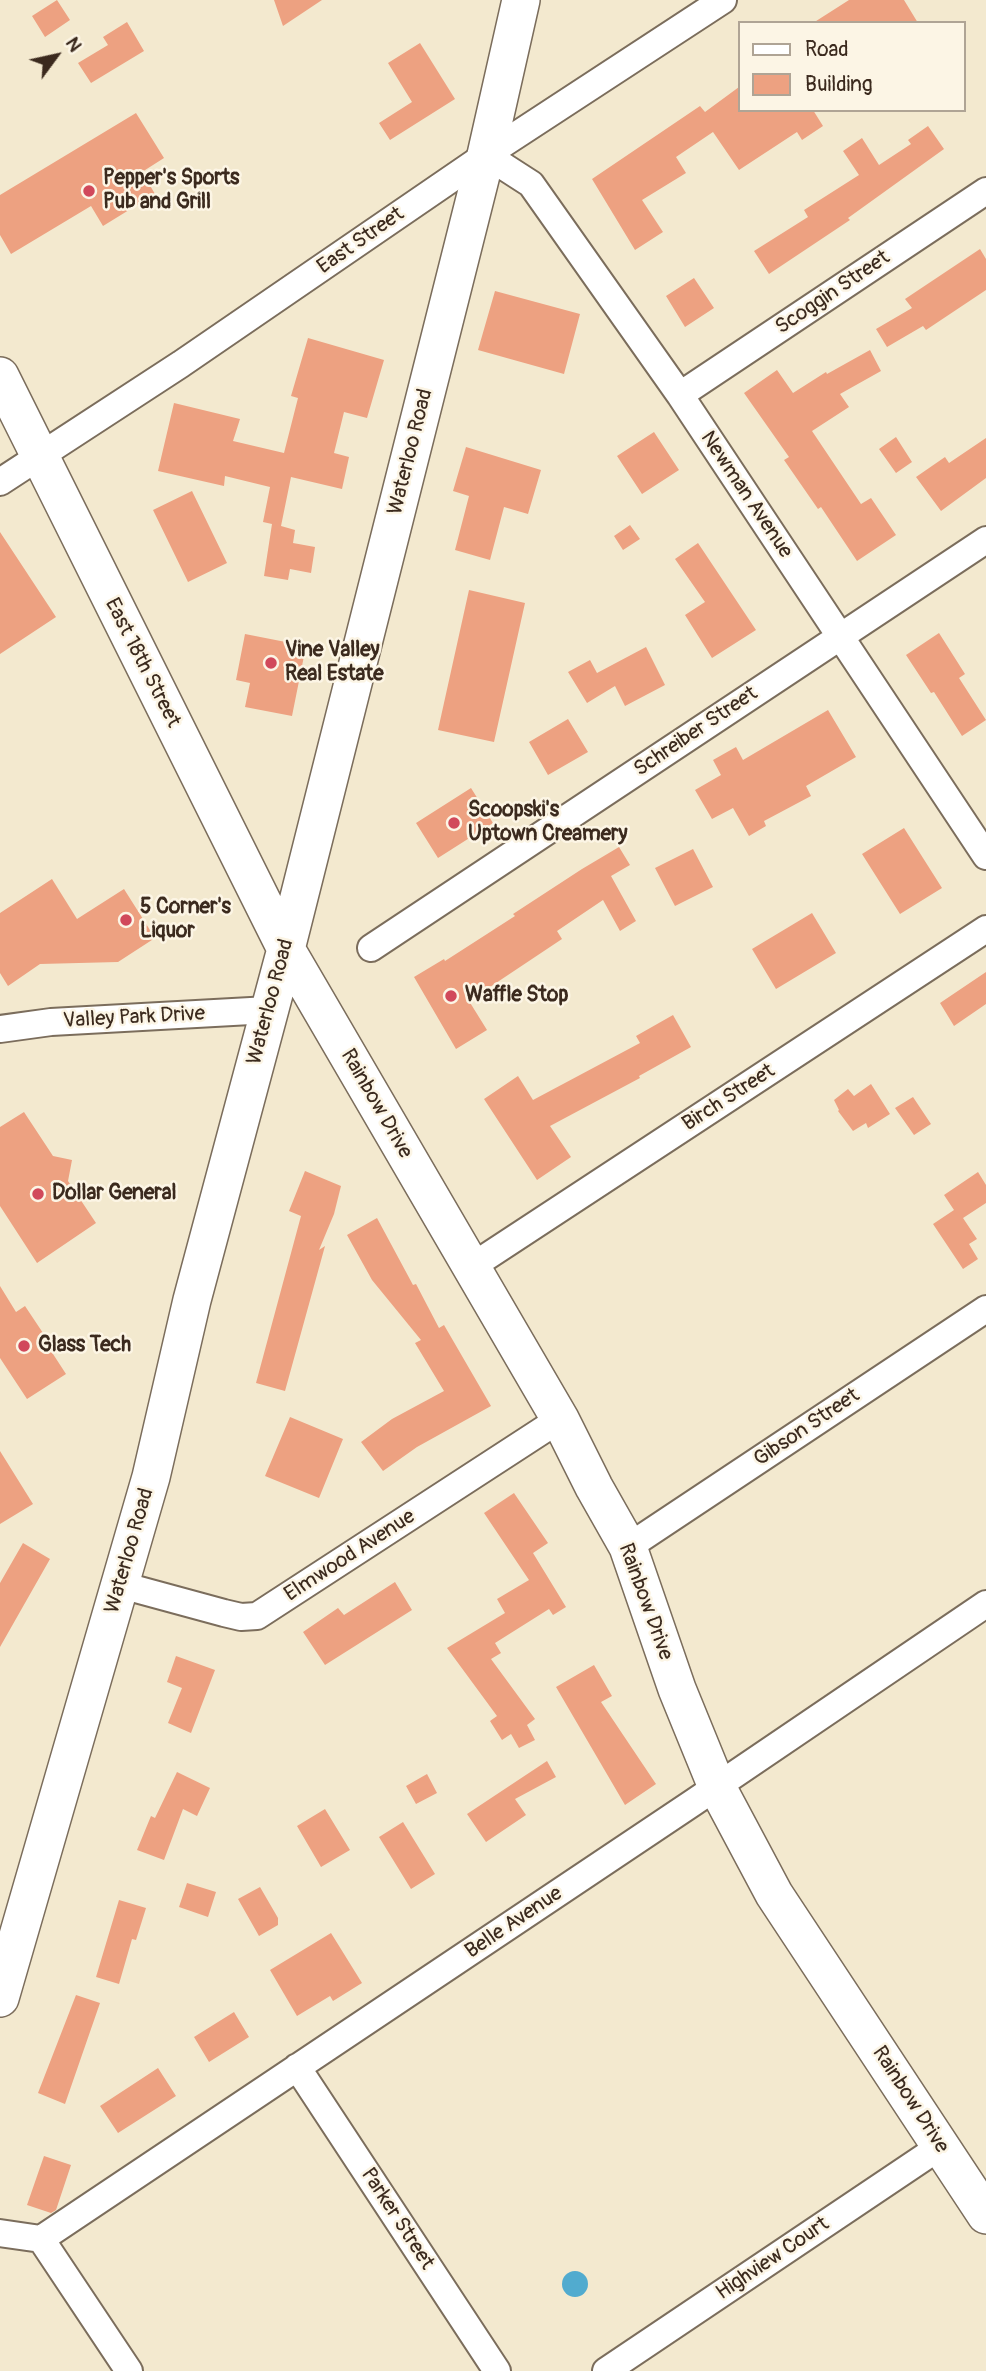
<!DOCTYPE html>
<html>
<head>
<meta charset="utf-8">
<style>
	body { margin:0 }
	#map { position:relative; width:986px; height:2371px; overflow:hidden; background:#f3e9cf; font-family:Pangolin,sans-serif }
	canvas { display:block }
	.legend { position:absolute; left:738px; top:21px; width:228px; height:91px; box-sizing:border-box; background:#fcf5e5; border:2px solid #afa495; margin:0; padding:9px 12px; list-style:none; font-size:21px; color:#3b2a1e }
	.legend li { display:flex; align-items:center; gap:14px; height:35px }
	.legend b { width:35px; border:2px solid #afa495 }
	.north { position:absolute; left:21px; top:21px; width:70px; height:70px; -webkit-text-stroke:5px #fcf5e5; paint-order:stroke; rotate:57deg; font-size:19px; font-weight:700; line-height:28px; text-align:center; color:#3b2a1e }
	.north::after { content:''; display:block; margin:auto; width:24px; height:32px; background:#3b2a1e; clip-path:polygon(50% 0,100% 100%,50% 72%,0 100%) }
</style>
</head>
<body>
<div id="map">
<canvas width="986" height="2371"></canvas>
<ul class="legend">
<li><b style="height:9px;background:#fff"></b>Road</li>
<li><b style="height:19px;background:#eda181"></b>Building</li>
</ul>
<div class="north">N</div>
</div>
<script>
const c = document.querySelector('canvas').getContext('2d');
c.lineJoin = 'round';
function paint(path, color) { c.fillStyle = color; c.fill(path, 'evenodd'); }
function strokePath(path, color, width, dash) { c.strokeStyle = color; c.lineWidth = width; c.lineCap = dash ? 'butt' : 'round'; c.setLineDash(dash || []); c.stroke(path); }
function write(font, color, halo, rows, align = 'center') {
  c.font = font + ' Pangolin,sans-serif'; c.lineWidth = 5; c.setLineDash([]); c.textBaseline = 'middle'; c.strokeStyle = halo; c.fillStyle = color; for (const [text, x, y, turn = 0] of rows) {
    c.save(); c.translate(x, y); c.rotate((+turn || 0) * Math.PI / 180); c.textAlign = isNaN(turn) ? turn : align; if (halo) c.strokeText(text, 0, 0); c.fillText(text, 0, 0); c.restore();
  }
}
paint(new Path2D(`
	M562 2284a13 13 0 1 1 26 0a13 13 0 1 1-26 0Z`), '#51abcf');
paint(new Path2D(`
	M 57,0 L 70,20 L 45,37 L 32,16 Z
	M 274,0 L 322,0 L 283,26 Z
	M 849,0 L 904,0 L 918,23 L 813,23 Z
	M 127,22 L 144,51 L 91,83 L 78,63 L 108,45 L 103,37 Z
	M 420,43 L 455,99 L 390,140 L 379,123 L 412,102 L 388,63 Z
	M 739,87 L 739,110 L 813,110 L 823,126 L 802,140 L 797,132 L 739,170 L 713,132 L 676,157 L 686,173 L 642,200 L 663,232 L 635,250 L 592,179 L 700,106 L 705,112 Z
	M 136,113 L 164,158 L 142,172 L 155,194 L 103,226 L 91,206 L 11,254 L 0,235 L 0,195 Z
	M 928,126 L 944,149 L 848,218 L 850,220 L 769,274 L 754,251 L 808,217 L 804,210 L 859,175 L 843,151 L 862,138 L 879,165 L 911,144 L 908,140 Z
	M 980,249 L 986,259 L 986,290 L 926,330 L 923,326 L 887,347 L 876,329 L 912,308 L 905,299 Z
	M 694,278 L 714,308 L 685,327 L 666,296 Z
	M 495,291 L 580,314 L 564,374 L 478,350 Z
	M 308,338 L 384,360 L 367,418 L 344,412 L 334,453 L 349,457 L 342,489 L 291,477 L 281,526 L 295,530 L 293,543 L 315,547 L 311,573 L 290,569 L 288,580 L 264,576 L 272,524 L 263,522 L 270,487 L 225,476 L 224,486 L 158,471 L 174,403 L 240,419 L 233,441 L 284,453 L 298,398 L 291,396 Z
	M 870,350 L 881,371 L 840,394 L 849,407 L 812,431 L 861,504 L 871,498 L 896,535 L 857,561 L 821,507 L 818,509 L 784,460 L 789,457 L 744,393 L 777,370 L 793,393 L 826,372 L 827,374 Z
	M 654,432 L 679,470 L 642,494 L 617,456 Z
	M 896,437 L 912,462 L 896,473 L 879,449 Z
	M 986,438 L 986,478 L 941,511 L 916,477 L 945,457 L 949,463 Z
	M 466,447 L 541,470 L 528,514 L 504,507 L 490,560 L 455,550 L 469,496 L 453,491 Z
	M 192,491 L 227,563 L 188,582 L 153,510 Z
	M 630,525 L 640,539 L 623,550 L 614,536 Z
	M 0,532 L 56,617 L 0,654 Z
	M 698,543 L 756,630 L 712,658 L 685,615 L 705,602 L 675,559 Z
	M 469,590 L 525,603 L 494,742 L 438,730 Z
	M 939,633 L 965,674 L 959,678 L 986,720 L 962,736 L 934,692 L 931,693 L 906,655 Z
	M 245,634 L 306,646 L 292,716 L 245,707 L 250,683 L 236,680 Z
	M 646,647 L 665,685 L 625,706 L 615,686 L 587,703 L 568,672 L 590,660 L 597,673 Z
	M 828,710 L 856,757 L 806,786 L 811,796 L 764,821 L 766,826 L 749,836 L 733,808 L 712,819 L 695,790 L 721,775 L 713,760 L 736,747 L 743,760 Z
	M 568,719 L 588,752 L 548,775 L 529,742 Z
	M 471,788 L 493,823 L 438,858 L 416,823 Z
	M 904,828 L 942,888 L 900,914 L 862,854 Z
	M 619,847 L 630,865 L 611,876 L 636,921 L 620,931 L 603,900 L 557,931 L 562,939 L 469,1001 L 487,1030 L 456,1049 L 414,977 L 444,959 L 445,961 L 515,916 L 513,914 L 582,869 Z
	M 693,849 L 713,887 L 675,906 L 655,868 Z
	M 52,879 L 77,919 L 124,889 L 155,938 L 118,962 L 40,964 L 8,986 L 0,973 L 0,913 Z
	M 812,913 L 836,953 L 776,989 L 752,949 Z
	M 986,972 L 986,1004 L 954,1026 L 940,1003 Z
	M 673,1015 L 691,1047 L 639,1076 L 640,1078 L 550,1126 L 571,1157 L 537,1180 L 484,1099 L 518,1076 L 533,1100 L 640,1043 L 636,1036 Z
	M 871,1084 L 890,1114 L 868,1128 L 866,1123 L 853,1131 L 838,1111 L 839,1110 L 834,1100 L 848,1089 L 854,1096 Z
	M 913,1097 L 931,1124 L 914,1135 L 895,1108 Z
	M 24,1112 L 53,1156 L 72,1160 L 68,1181 L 96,1223 L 37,1263 L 0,1206 L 0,1127 Z
	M 305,1171 L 341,1186 L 334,1214 L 319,1250 L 325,1246 L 285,1391 L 256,1383 L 301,1216 L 289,1211 Z
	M 978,1172 L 986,1185 L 986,1203 L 963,1218 L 977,1239 L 969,1244 L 978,1259 L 963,1269 L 933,1224 L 954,1210 L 944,1195 Z
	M 377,1218 L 413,1285 L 416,1284 L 439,1328 L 444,1325 L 491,1406 L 417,1447 L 383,1471 L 361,1442 L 392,1419 L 444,1391 L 415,1343 L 421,1340 L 372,1280 L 347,1235 Z
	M 0,1286 L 16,1312 L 25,1306 L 43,1333 L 40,1334 L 66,1374 L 27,1399 L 0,1358 Z
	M 290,1417 L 343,1439 L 319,1498 L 265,1476 Z
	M 0,1451 L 33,1504 L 0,1524 Z
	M 514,1493 L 548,1543 L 533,1553 L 566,1607 L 553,1615 L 549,1609 L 495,1643 L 501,1653 L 491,1659 L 535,1719 L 527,1725 L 535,1740 L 519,1748 L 511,1734 L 502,1740 L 490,1721 L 497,1716 L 447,1648 L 505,1613 L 497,1599 L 529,1580 L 484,1513 Z
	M 23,1543 L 50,1559 L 0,1647 L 0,1583 Z
	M 395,1582 L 412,1610 L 325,1665 L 303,1632 L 338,1608 L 344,1615 Z
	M 176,1656 L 215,1670 L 191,1733 L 168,1723 L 182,1688 L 167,1682 Z
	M 594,1665 L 612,1696 L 601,1702 L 656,1784 L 625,1805 L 556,1687 Z
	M 547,1761 L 556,1777 L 515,1799 L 526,1815 L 486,1842 L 467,1814 Z
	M 177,1772 L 210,1788 L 197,1816 L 183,1809 L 164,1860 L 137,1850 L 151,1816 L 155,1818 Z
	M 427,1774 L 437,1793 L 416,1804 L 406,1786 Z
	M 325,1809 L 350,1850 L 321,1867 L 297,1826 Z
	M 403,1822 L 435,1874 L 411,1889 L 379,1837 Z
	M 187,1883 L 216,1892 L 208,1917 L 179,1907 Z
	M 260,1887 L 278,1918 L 278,1925 L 259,1936 L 238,1899 Z
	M 119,1900 L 146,1908 L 136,1940 L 132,1939 L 119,1984 L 96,1977 Z
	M 331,1933 L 362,1983 L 333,2001 L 330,1996 L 297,2016 L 270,1970 Z
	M 76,1995 L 100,2003 L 65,2104 L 38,2093 Z
	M 234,2012 L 249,2037 L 209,2062 L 194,2037 Z
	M 158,2068 L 176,2096 L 118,2133 L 100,2106 Z
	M 44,2156 L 71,2165 L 56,2210 L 51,2213 L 27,2205 Z`), '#eda181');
const street = new Path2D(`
	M 486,155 L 531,184 L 680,395 L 986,856
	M 680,395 L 986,191
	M 0,482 L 181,364 L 486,155 L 723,0
	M 371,948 L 986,540
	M 0,1029 L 51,1022 L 269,1010
	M 471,1267 L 986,929
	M 628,1547 L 986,1309
	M 121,1585 L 224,1613 L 241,1617 L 257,1616 L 560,1419
	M 297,2067 L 497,2371
	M 0,2233 L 41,2239 L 129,2371
	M 41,2239 L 694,1802 L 986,1604
	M 606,2371 L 941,2146`);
const secondary = new Path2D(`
	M 0,376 L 286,949 L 560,1419 L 594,1487 L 628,1547 L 677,1689 L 717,1787 L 774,1894 L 986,2215
	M 0,1998 L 151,1477 L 192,1300 L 286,949 L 486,155 L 521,0`);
strokePath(street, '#7b6d5c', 30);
strokePath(secondary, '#7b6d5c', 40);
strokePath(street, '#fff', 26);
strokePath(secondary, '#fff', 37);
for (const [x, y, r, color] of [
	[89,191,7,"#d1495b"],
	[271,663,7,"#d1495b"],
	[454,823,7,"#d1495b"],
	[126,920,7,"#d1495b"],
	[451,996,7,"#d1495b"],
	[38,1194,7,"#d1495b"],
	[24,1346,7,"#d1495b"]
]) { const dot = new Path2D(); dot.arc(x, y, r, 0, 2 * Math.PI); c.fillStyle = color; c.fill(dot); strokePath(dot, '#fcf5e5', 2.5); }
write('bold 21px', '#3b2a1e', '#fcf5e5', [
	["Pepper's Sports",103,179],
	["Pub and Grill",103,203],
	["Vine Valley",285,651],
	["Real Estate",285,675],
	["Scoopski's",468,811],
	["Uptown Creamery",468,835],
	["5 Corner's",140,908],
	["Liquor",140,932],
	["Waffle Stop",465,996],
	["Dollar General",52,1194],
	["Glass Tech",38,1346]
], 'left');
write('21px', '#3b2a1e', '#fcf5e5', [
	["East Street",361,241,-35],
	["Scoggin Street",833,293,-34],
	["Waterloo Road",411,452,-76],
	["Newman Avenue",746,495,56],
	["East 18th Street",142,663,63],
	["Schreiber Street",696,732,-34],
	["Waterloo Road",271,1002,-75],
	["Valley Park Drive",134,1018,-3],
	["Birch Street",729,1098,-33],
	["Rainbow Drive",376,1104,60],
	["Gibson Street",807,1428,-34],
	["Waterloo Road",130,1551,-74],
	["Elmwood Avenue",350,1556,-33],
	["Rainbow Drive",645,1602,70],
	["Belle Avenue",514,1923,-34],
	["Rainbow Drive",910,2100,57],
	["Parker Street",397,2219,57],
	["Highview Court",773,2259,-34]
]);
</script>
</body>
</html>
